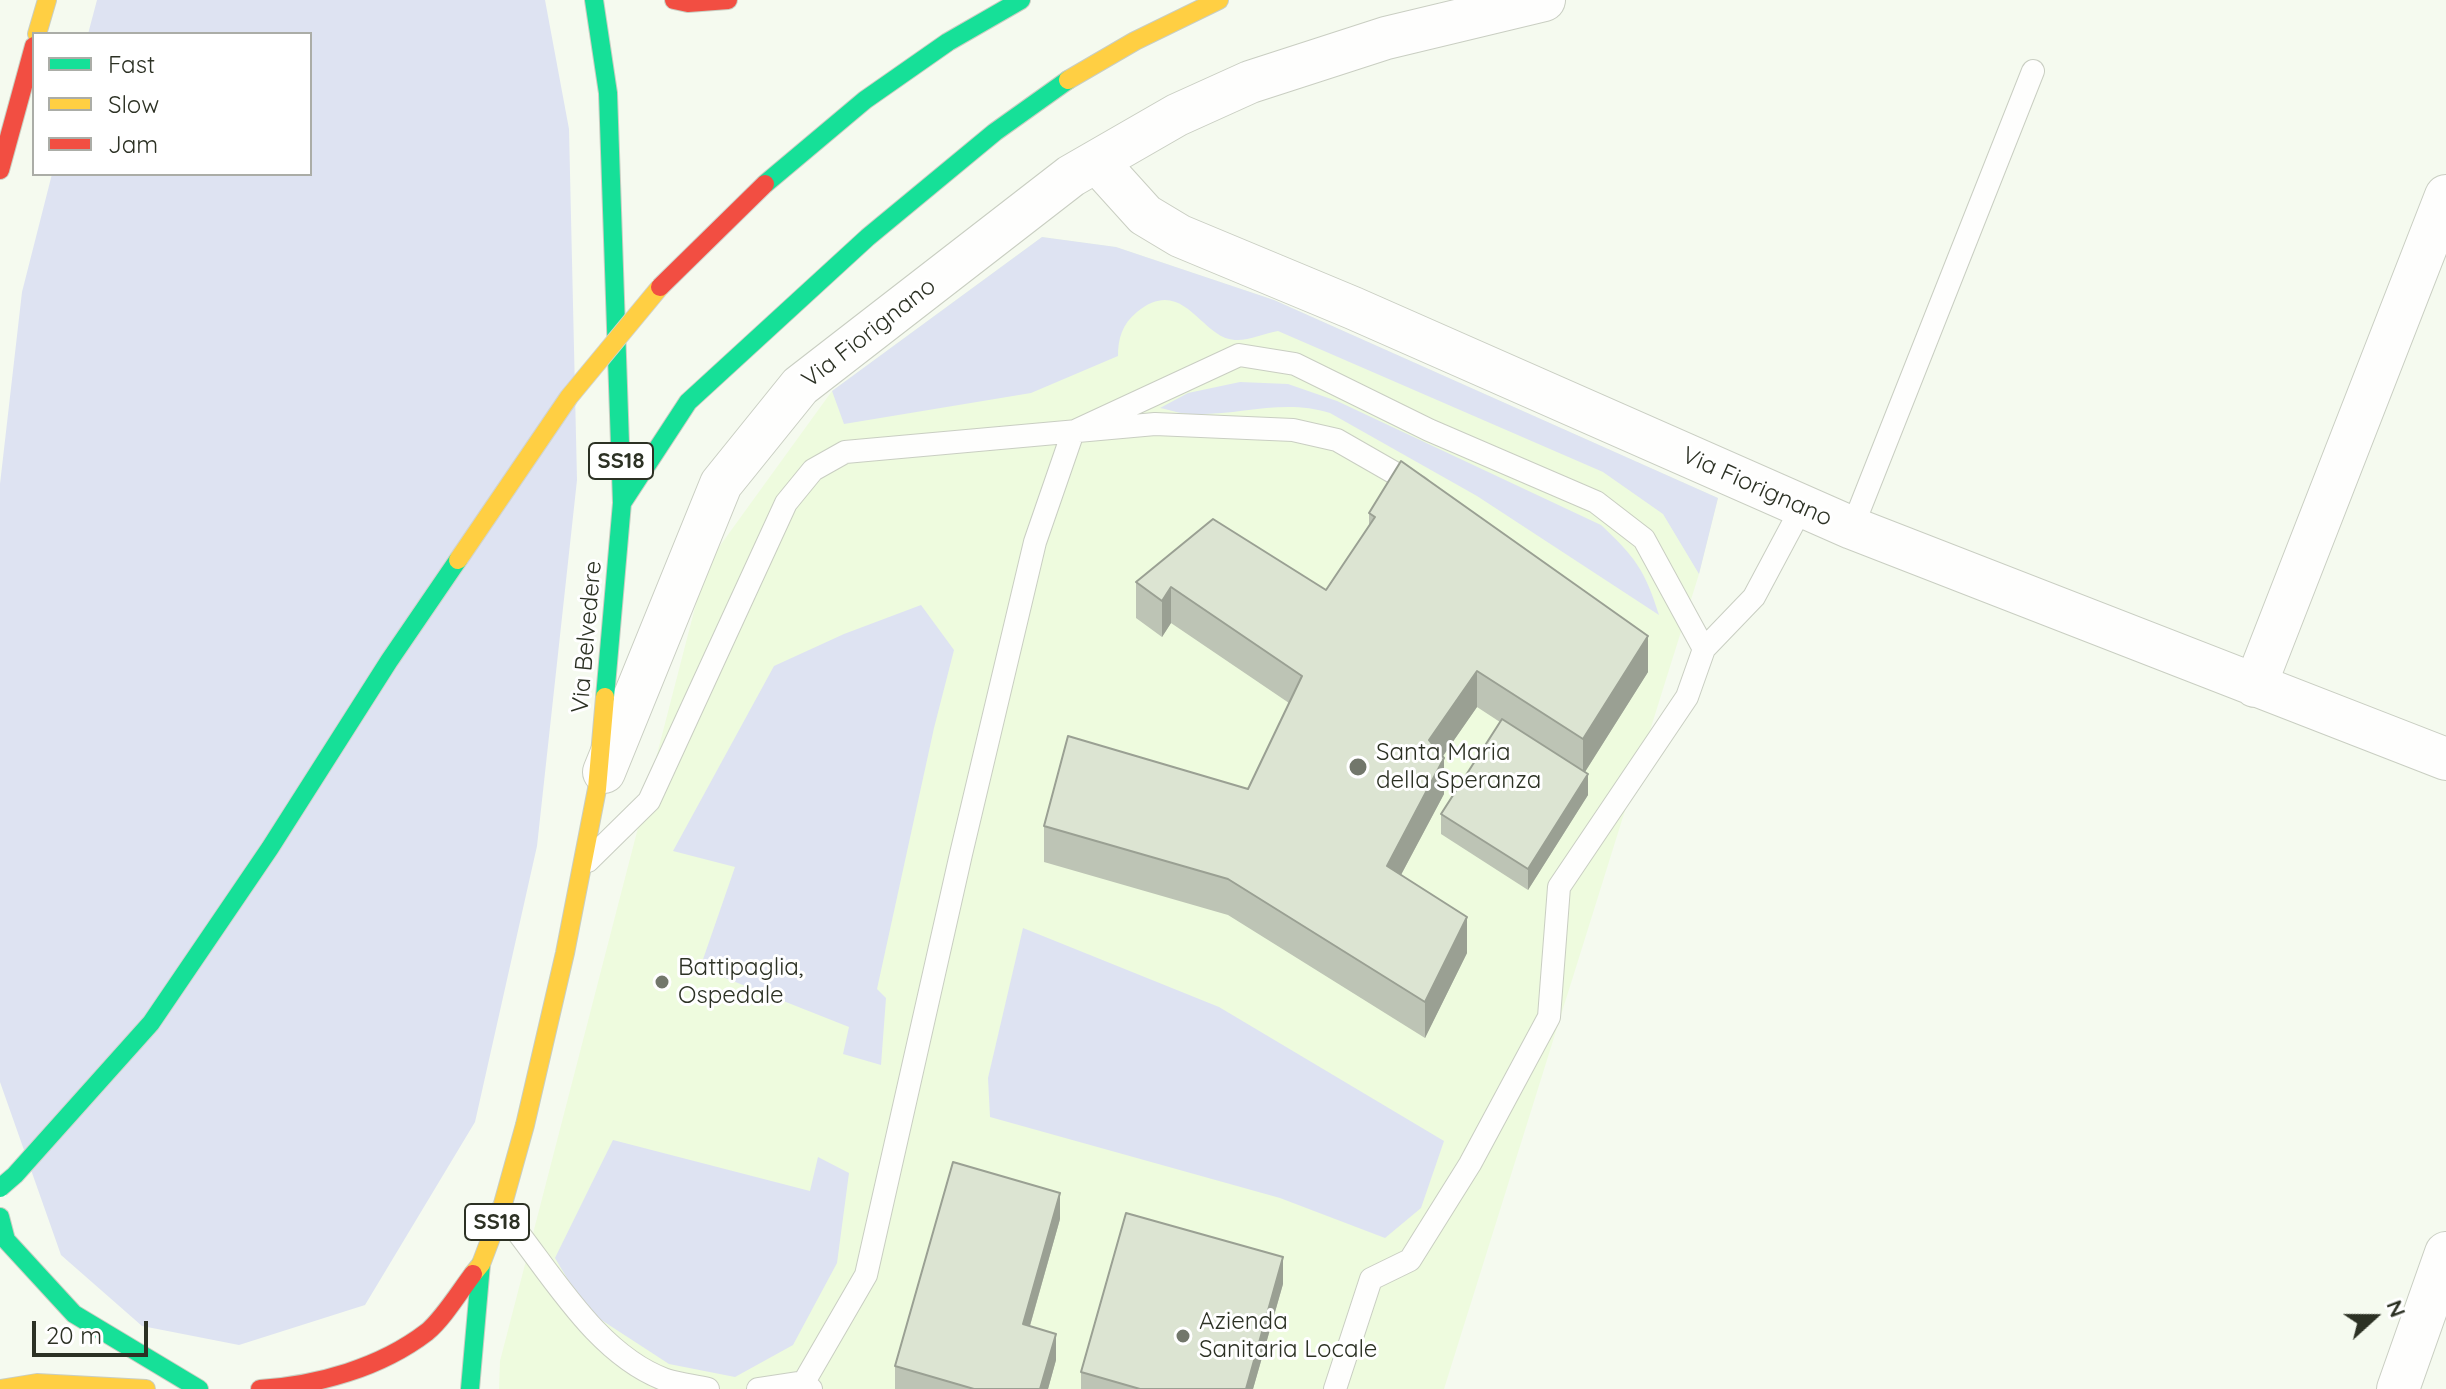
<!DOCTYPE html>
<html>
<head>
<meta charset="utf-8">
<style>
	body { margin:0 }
	#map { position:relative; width:2446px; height:1389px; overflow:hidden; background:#f5faef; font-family:Quicksand,sans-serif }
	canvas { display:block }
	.legend { position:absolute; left:32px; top:32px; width:280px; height:144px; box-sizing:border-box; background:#fff; border:2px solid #abada7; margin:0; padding:10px 14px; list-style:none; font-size:24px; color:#2c3124 }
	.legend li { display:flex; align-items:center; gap:16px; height:40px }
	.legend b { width:40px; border:2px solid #abada7 }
	.north { position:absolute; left:2334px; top:1277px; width:80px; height:80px; -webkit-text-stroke:6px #fff; paint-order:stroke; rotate:69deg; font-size:22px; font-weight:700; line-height:32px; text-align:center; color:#2c3124 }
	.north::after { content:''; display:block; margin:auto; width:28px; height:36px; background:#2c3124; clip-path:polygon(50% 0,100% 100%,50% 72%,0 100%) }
	.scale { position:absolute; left:32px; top:1321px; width:116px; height:36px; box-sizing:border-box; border:4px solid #2c3124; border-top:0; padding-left:10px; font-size:24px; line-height:28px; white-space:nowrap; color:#2c3124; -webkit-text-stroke:6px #fff; paint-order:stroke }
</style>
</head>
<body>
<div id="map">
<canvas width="2446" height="1389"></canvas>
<ul class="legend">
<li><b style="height:10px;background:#16e098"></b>Fast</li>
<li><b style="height:10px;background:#ffcf43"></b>Slow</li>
<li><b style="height:10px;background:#f24e42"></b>Jam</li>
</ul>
<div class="north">N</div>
<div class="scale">20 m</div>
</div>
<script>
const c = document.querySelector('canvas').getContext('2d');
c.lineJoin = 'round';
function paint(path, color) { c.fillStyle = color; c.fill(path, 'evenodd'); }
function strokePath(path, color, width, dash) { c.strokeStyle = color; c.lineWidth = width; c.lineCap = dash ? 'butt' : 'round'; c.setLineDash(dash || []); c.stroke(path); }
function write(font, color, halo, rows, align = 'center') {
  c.font = font + ' Quicksand,sans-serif'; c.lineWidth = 6; c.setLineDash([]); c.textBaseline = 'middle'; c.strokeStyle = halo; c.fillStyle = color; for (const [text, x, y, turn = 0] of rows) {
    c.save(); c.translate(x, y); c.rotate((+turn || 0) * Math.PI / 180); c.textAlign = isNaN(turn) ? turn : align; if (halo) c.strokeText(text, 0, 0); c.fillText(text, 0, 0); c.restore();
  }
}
paint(new Path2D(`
	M 1042,237 L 1116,247 L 1274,300 L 1718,498 L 1699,574 L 1444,1389 L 499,1389 L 500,1361 L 706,565 L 832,391 Z`), '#eefbde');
paint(new Path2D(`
	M 97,0 L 545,0 L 569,129 L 577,480 L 537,846 L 475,1122 L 365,1305 L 239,1345 L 142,1326 L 61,1255 L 0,1082 L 0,484 L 22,292 L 52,174 L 310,174 L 310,34 L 88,34 Z
	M 1042,237 L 1116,247 L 1274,300 L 1718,498 L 1699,574 L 1663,514 L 1603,472 L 1278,331 C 1265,333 1248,341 1235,340 C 1201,339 1184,274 1137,312 C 1122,324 1118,339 1118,356 L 1031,393 L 844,424 L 832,391 Z
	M 1240,382 L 1288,384 L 1337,401 L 1601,525 C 1635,557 1645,570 1659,615 L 1477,496 L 1330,413 C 1283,398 1239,416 1191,414 C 1181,414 1170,410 1160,408 L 1188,393 Z
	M 921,605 L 954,650 L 934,728 L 877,989 L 886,998 L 881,1065 L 843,1054 L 849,1027 L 700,968 L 735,867 L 673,851 L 774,666 L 844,634 Z
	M 1023,928 L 1219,1007 L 1444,1141 L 1421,1208 L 1385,1238 L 1280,1198 L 990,1117 L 988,1078 Z
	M 613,1140 L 810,1191 L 818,1157 L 849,1173 L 837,1263 L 793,1345 L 735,1377 L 669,1364 L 586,1310 L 555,1258 Z`), '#dee3f2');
const lane = new Path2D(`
	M 1852,528 L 2033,71
	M 588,861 L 649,801 L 786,503 L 813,470 L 845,452 L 1155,424 L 1293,430 L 1337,440 L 1419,487
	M 501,1211 C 548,1267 594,1354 666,1380 C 679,1384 695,1386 708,1389
	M 804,1382 L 866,1275 L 961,854 L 1035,542 L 1073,432 L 1239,355 L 1295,364 L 1429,430 L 1596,502 L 1644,539 L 1704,649 L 1754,597 L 1802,507
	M 758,1389 L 804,1382 L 811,1389
	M 1335,1389 L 1371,1279 L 1410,1260 L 1470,1164 L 1549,1017 L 1559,887 L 1687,697 L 1704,649`);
const street = new Path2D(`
	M 1098,163 L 1145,215 L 1180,236 L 1353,308 L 1852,528 L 2446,759
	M 2255,686 L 2446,196
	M 604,772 L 721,484 L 800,386 L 1071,176 L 1177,115 L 1250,82 L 1386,38 L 1544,0
	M 2398,1389 L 2446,1253`);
const fast = new Path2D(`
	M 594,0 L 608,93 L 622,503 L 605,697
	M 765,184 L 865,100 L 948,42 L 1021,0
	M 622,503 L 688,402 L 868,237 L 995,132 L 1068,80
	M 0,1217 L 6,1240 L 74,1314 L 199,1389
	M 470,1389 L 481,1264`);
const slow = new Path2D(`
	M 37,34 L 47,0
	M 1068,80 L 1135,41 L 1219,0
	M 473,1274 L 481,1264 L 501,1211 L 525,1125 L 565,953 L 597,789 L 605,697
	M 1,1389 L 37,1383 L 146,1389`);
const jam = new Path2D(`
	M 674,0 L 688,3 L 728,0
	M 0,170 L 34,46
	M 260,1389 C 318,1385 380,1368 427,1332 C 443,1319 460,1291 473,1274`);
strokePath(lane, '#c9cec2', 24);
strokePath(street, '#c9cec2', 44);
strokePath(fast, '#c9cec2', 20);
strokePath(slow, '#c9cec2', 20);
strokePath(jam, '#c9cec2', 20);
strokePath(lane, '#fefefd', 22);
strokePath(street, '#fefefd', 42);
strokePath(fast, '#16e098', 18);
strokePath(slow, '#ffcf43', 18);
strokePath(jam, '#f24e42', 18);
const fastBridge = new Path2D(`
	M 0,1188 L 15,1175 L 151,1023 L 270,848 L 389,661 L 458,560`);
const slowBridge = new Path2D(`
	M 458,560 L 569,397 L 660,287`);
const jamBridge = new Path2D(`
	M 660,287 L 765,184`);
strokePath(fastBridge, '#d1d4ce', 20, []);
strokePath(slowBridge, '#d1d4ce', 20, []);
strokePath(jamBridge, '#d1d4ce', 20, []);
strokePath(fastBridge, '#16e098', 18);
strokePath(slowBridge, '#ffcf43', 18);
strokePath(jamBridge, '#f24e42', 18);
paint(new Path2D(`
	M 1369,513 L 1648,672 L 1585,772 L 1588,795 L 1528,890 L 1441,834 L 1441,814 L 1500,722 L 1477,707 L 1443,756 L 1444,794 L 1401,875 L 1467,953 L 1425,1038 L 1228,915 L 1044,862 L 1044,826 L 1248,789 L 1289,703 L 1171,623 L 1162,637 L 1136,618 L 1136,582 L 1326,590 L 1369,527 Z
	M 1060,1219 L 1030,1326 L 1056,1360 L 1048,1389 L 895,1389 L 895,1366 Z
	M 1283,1284 L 1253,1389 L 1081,1389 L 1081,1372 Z`), '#bdc4b5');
paint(new Path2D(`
	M 1171,587 L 1171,623 L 1162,637 L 1162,601 Z
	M 1648,636 L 1648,672 L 1583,775 L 1583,739 Z
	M 1477,671 L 1477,707 L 1429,776 L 1429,740 Z
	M 1444,758 L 1444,794 L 1387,901 L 1387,866 Z
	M 1588,774 L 1588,795 L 1528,890 L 1528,869 Z
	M 1467,917 L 1467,953 L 1425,1038 L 1425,1002 Z
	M 1060,1193 L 1060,1219 L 1023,1350 L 1023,1324 Z
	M 1283,1257 L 1283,1284 L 1253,1389 L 1246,1389 Z
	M 1056,1334 L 1056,1360 L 1048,1389 L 1040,1389 Z`), '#9aa093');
const building = new Path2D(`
	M 1401,461 L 1648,636 L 1583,739 L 1477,671 L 1429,740 L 1444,758 L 1387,866 L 1467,917 L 1425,1002 L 1228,879 L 1044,826 L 1068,736 L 1248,789 L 1302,676 L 1171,587 L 1162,601 L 1136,582 L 1213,519 L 1326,590 L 1375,517 L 1369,513 Z
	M 1502,719 L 1588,774 L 1528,869 L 1441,814 Z
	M 953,1162 L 1060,1193 L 1023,1324 L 1056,1334 L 1040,1389 L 974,1389 L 895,1366 Z
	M 1126,1213 L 1283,1257 L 1246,1389 L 1140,1389 L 1081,1372 Z`);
paint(building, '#dce4d2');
strokePath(building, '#9aa093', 2);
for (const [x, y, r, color] of [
	[1358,767,10,"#72776b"],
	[662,982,8,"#72776b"],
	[1183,1336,8,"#72776b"]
]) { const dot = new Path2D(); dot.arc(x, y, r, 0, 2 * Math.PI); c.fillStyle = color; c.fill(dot); strokePath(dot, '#fff', 3); }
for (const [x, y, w] of [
	[621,461,64],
	[497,1222,64]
]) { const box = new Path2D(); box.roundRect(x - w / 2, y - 18, w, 36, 6); c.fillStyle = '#fff'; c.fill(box); strokePath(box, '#2c3124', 2); }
write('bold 22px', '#2c3124', null, [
	["SS18",621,461],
	["SS18",497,1222]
]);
write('24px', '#2c3124', '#fff', [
	["Via Fiorignano",869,333,-38],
	["Via Fiorignano",1757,487,24],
	["Via Belvedere",587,637,-85]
]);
write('24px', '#2c3124', '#fff', [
	["Santa Maria",1376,753],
	["della Speranza",1376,781],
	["Battipaglia,",678,968],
	["Ospedale",678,996],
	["Azienda",1199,1322],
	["Sanitaria Locale",1199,1350]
], 'left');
</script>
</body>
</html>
